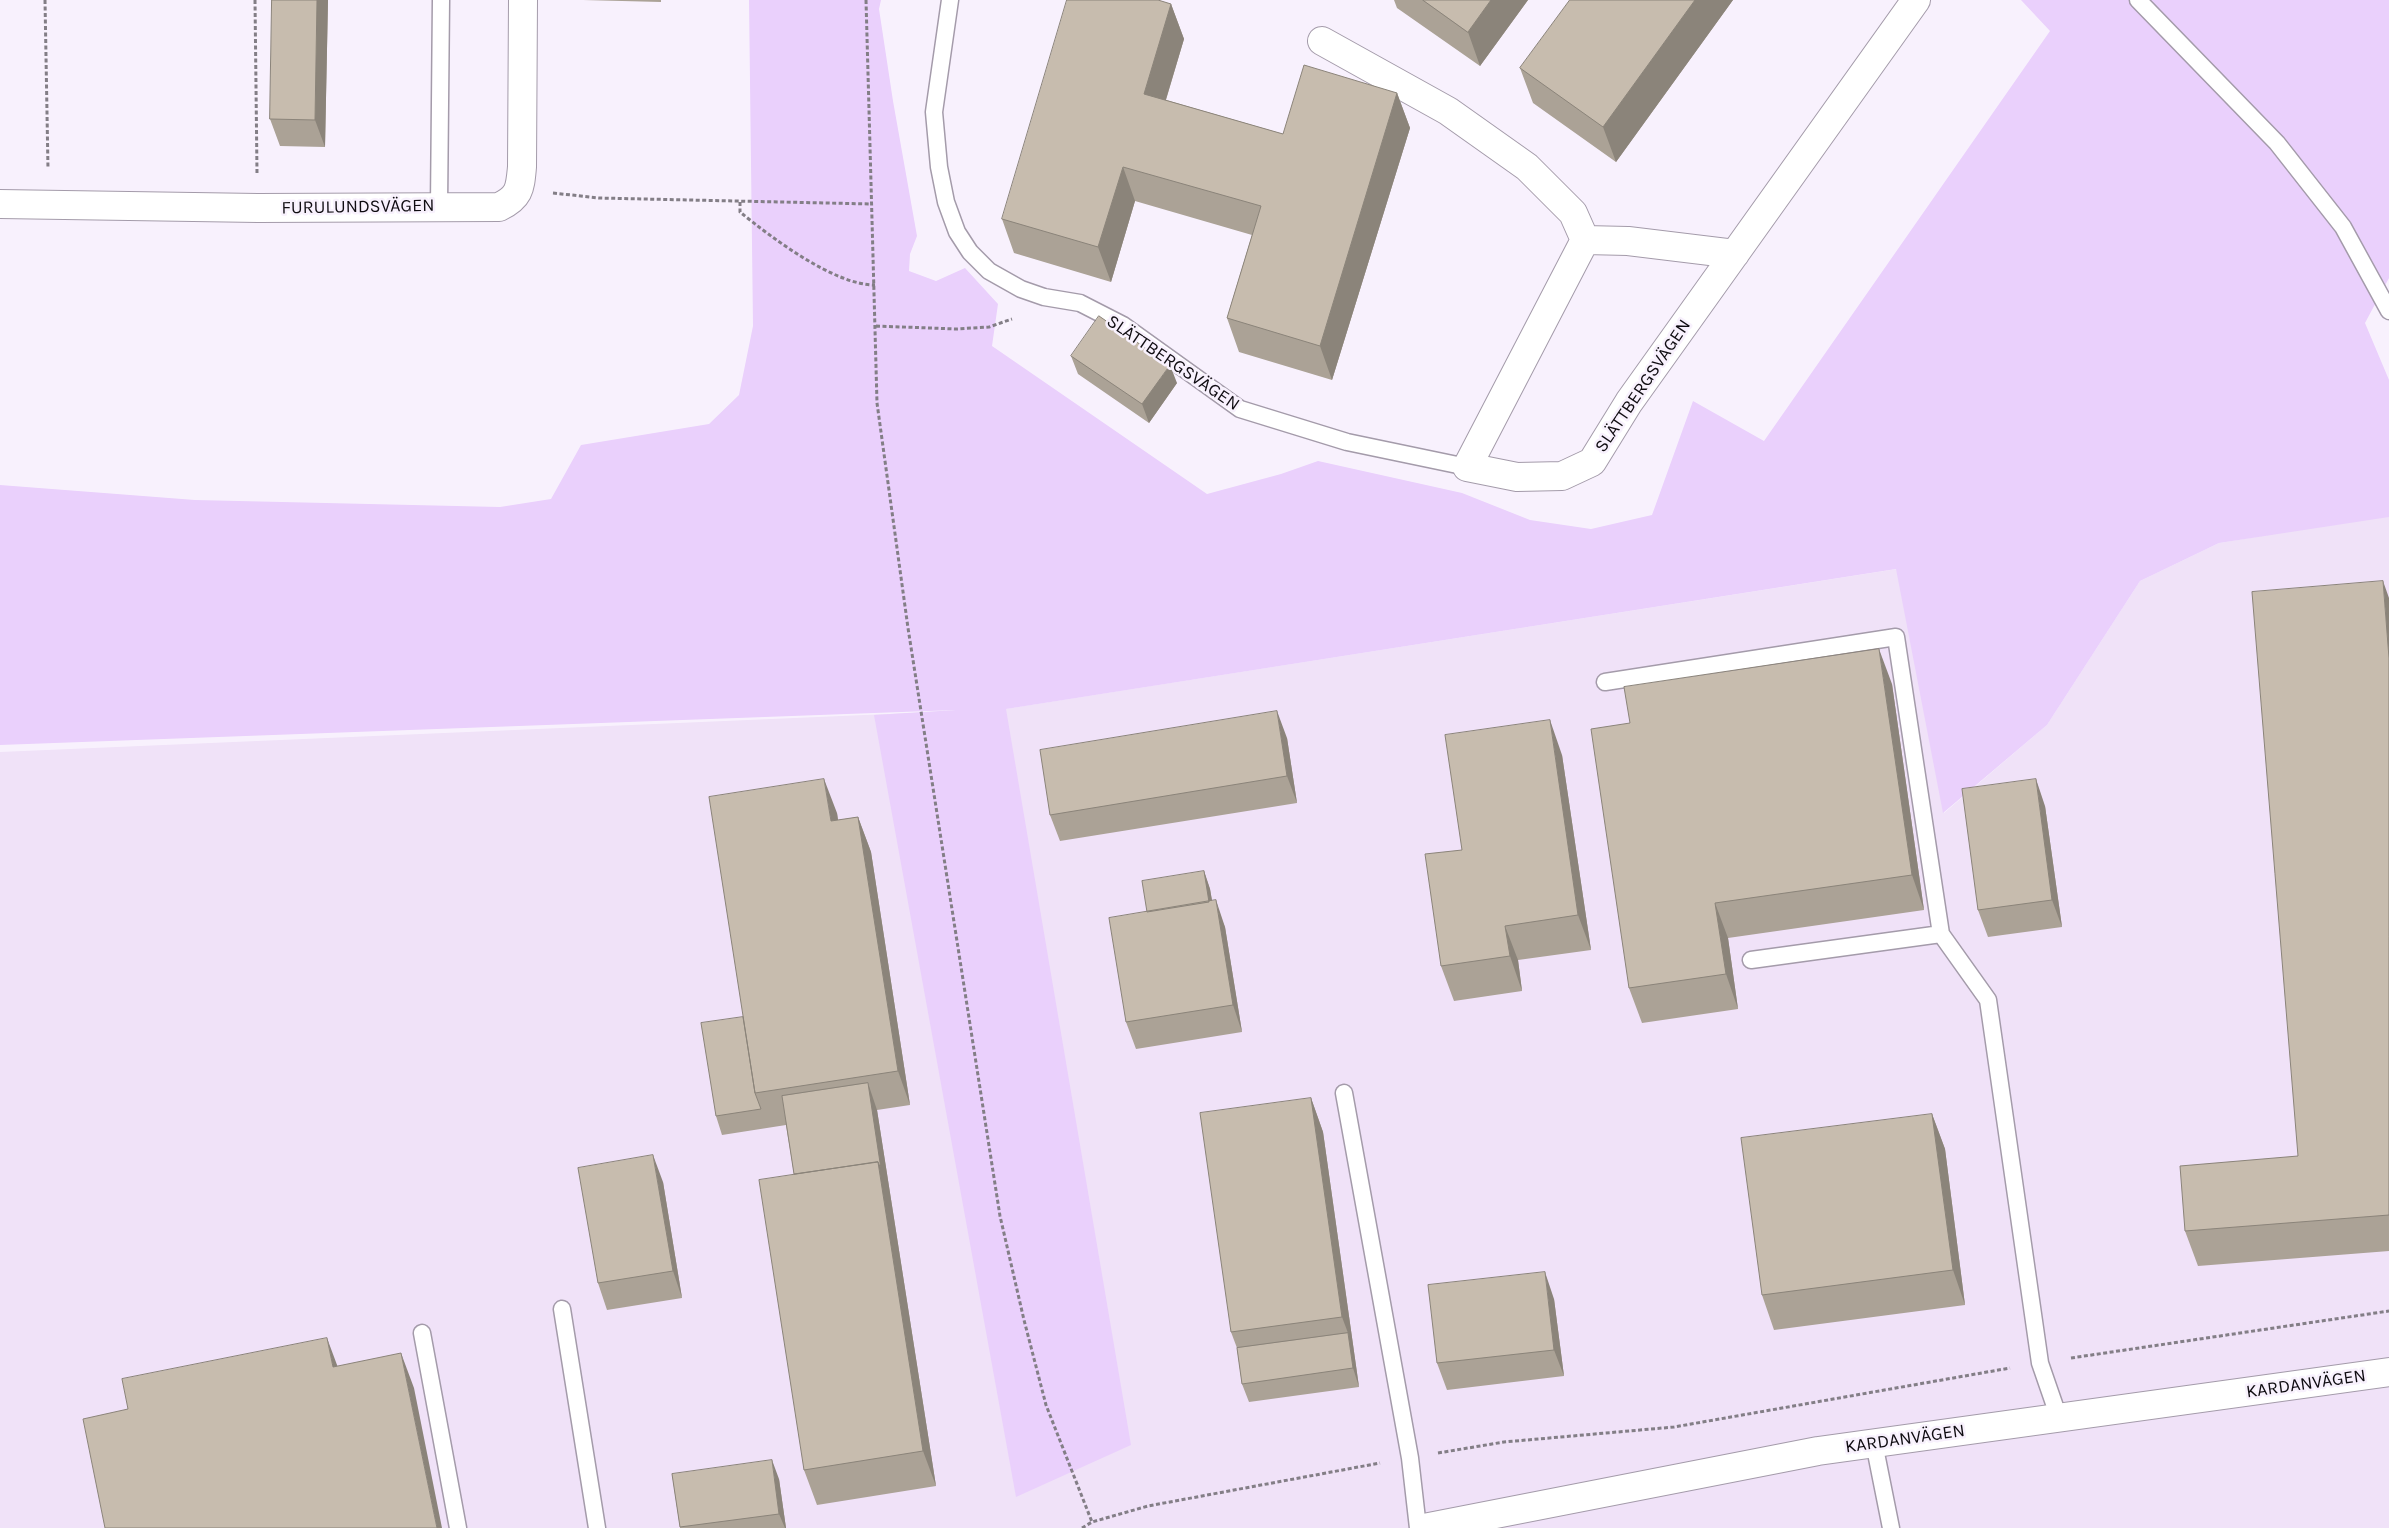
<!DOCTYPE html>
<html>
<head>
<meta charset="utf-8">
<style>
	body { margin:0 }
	canvas { display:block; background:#f8f1fd }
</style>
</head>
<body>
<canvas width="2389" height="1528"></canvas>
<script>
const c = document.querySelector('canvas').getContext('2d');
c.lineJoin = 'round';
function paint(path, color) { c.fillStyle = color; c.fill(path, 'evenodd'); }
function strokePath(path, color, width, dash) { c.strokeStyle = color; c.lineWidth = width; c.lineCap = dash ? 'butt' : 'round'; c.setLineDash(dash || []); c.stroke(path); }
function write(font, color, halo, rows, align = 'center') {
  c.font = font + ' Karla,sans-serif'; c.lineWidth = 5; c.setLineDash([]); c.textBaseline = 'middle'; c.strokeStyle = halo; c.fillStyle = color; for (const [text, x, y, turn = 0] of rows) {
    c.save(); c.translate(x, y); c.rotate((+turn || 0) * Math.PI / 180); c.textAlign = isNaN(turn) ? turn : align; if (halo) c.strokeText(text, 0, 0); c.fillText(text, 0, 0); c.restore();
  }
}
paint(new Path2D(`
	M 2389,515 L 2389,1528 L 0,1528 L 0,752 L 1005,709 L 1897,569 L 1944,813 L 2047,725 L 2140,581 L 2219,543 Z`), '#f0e2f8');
paint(new Path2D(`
	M 749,0 L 881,0 L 879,9 L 893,101 L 917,236 L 910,254 L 909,271 L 936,281 L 965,268 L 998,304 L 992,346 L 1207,494 L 1281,474 L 1318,461 L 1462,493 L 1530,520 L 1591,529 L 1652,515 L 1693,401 L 1764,441 L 2050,31 L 2021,0 L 2389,0 L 2389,278 L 2365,323 L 2389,380 L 2389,517 L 2219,543 L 2140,581 L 2047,725 L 1943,813 L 1896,569 L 1006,709 L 1131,1445 L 1016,1497 L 874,715 L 956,710 L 0,745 L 0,485 L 195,500 L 500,507 L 551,499 L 581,445 L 709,424 L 739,395 L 753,326 Z`), '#ead0fc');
const lane = new Path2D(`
	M 950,0 L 934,112 L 939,167 L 946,202 L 957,232 L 970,252 L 989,271 L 1021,289 L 1044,297 L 1080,303 L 1123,325 L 1240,409 L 1347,442 L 1467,467
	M 2138,0 L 2277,143 L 2343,227 L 2389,311
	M 439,206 L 441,0
	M 1605,682 L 1896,637 L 1941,934 L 1988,1000 L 2040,1363 L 2059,1418
	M 1751,960 L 1941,934
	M 1344,1093 L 1410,1458 L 1418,1528
	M 562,1309 L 597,1528
	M 422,1333 L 458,1528
	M 1874,1443 L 1891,1528`);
const street = new Path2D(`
	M 1322,41 L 1448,111 L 1527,167 L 1573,213 L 1585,240
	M 0,204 L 258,208 L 499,207 C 520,197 520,188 522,167 L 523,0
	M 1735,254 L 1628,241 L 1585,240 L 1467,467 L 1517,477 L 1562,476 L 1592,462 L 1629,402 L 1916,0`);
const secondary = new Path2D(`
	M 1424,1528 L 1818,1451 L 2389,1372`);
strokePath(lane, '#a49baa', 19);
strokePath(street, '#a49baa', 30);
strokePath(secondary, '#a49baa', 30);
strokePath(new Path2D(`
	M 45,0 L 48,169
	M 255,0 L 257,173
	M 866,0 L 877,403 L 908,628 L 1000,1216 L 1024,1320 L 1046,1405 L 1092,1522
	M 553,193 L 599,198 L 872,204
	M 740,202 L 740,212 C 772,238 834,285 875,285
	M 876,326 L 956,329 L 989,327 L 1012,319
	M 2071,1358 L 2389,1311
	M 1438,1453 L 1504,1442 L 1674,1427 L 2010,1368
	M 1082,1528 L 1092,1522 L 1148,1506 L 1380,1463`), '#837e86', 3, [4, 2.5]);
strokePath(lane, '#fff', 16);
strokePath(street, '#fff', 28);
strokePath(secondary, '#fff', 28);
paint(new Path2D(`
	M 272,0 L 328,0 L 325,147 L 280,146 L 270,119 Z
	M 583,0 L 661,0 L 661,2 Z
	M 1394,0 L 1528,0 L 1480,66 L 1397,8 Z
	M 1570,0 L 1733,0 L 1616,162 L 1533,103 L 1520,68 Z
	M 1171,4 L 1184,39 L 1166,100 L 1283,134 L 1397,93 L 1410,128 L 1332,380 L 1239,352 L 1227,318 L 1252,235 L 1135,201 L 1111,282 L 1014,253 L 1002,219 Z
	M 1071,356 L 1177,383 L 1149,423 L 1078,374 Z
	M 2389,598 L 2389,1251 L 2198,1266 L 2185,1231 L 2298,1156 Z
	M 1892,684 L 1924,910 L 1728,938 L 1738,1009 L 1642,1023 L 1629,988 Z
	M 1287,738 L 1297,803 L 1060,841 L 1050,815 Z
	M 1562,755 L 1591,950 L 1518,960 L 1522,991 L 1454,1001 L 1441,966 L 1462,850 Z
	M 2045,806 L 2062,927 L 1988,937 L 1978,910 Z
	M 837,813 L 838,820 L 858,817 L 871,852 L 910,1105 L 877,1110 L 936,1486 L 817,1505 L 804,1470 L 794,1174 L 786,1125 L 722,1135 L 716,1116 L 743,1017 Z
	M 1204,871 L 1210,889 L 1212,901 L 1225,927 L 1242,1032 L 1136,1049 L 1126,1022 L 1147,912 Z
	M 1311,1098 L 1323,1132 L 1359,1387 L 1249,1402 L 1242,1384 L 1237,1348 L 1231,1332 Z
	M 1932,1114 L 1945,1149 L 1965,1305 L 1774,1330 L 1762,1295 Z
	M 663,1182 L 682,1298 L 607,1310 L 598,1283 Z
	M 1554,1299 L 1564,1376 L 1447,1390 L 1437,1363 Z
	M 672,1474 L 779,1479 L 786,1528 L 680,1528 Z`), '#aba296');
paint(new Path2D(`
	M 317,0 L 328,0 L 325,147 L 315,120 Z
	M 1491,0 L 1528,0 L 1480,66 L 1468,32 Z
	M 1695,0 L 1733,0 L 1616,162 L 1603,127 Z
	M 1171,4 L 1184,39 L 1157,129 L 1144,94 Z
	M 1397,93 L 1410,128 L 1332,380 L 1320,346 Z
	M 1123,167 L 1135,201 L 1111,282 L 1098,247 Z
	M 1170,365 L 1177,383 L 1149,423 L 1142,404 Z
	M 2383,581 L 2389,598 L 2389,658 Z
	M 1879,649 L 1892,684 L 1924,910 L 1912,875 Z
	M 1277,711 L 1287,738 L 1297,803 L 1287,776 Z
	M 1550,720 L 1562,755 L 1591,950 L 1578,915 Z
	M 824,779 L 837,813 L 843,856 L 831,821 Z
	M 2036,779 L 2045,806 L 2062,927 L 2052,900 Z
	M 858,817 L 871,852 L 910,1105 L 898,1071 Z
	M 1204,871 L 1210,889 L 1217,929 L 1210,911 Z
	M 1216,900 L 1225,927 L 1242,1032 L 1233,1005 Z
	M 1715,903 L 1728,938 L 1738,1009 L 1726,974 Z
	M 1505,926 L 1518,960 L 1522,991 L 1510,956 Z
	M 868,1083 L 877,1110 L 936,1486 L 923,1451 L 878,1162 Z
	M 1311,1098 L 1323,1132 L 1359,1387 L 1353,1368 L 1348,1333 L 1342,1317 Z
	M 1932,1114 L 1945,1149 L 1965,1305 L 1953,1270 Z
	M 653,1155 L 663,1182 L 682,1298 L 673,1271 Z
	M 1545,1272 L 1554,1299 L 1564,1376 L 1554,1350 Z
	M 327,1338 L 340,1373 L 333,1367 Z
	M 401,1353 L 414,1388 L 442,1528 L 437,1528 Z
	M 772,1460 L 779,1479 L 786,1528 L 785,1528 L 779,1514 Z`), '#8b847a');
const building = new Path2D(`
	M 272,0 L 317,0 L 315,120 L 270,119 Z
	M 1067,0 L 1158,0 L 1171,4 L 1144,94 L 1283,134 L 1304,65 L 1397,93 L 1320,346 L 1227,318 L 1261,206 L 1123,167 L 1098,247 L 1002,219 Z
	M 1423,0 L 1491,0 L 1468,32 Z
	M 1570,0 L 1695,0 L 1603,127 L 1520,68 Z
	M 1099,316 L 1170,365 L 1142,404 L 1071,356 Z
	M 2383,581 L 2389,658 L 2389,1215 L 2185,1231 L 2180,1166 L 2298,1156 L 2252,592 Z
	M 1879,649 L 1912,875 L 1715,903 L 1726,974 L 1629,988 L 1591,729 L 1630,723 L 1624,687 Z
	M 1277,711 L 1287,776 L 1050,815 L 1040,750 Z
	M 1550,720 L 1578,915 L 1505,926 L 1510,956 L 1441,966 L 1425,854 L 1462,850 L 1445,735 Z
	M 824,779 L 831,821 L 858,817 L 898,1071 L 755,1093 L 709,797 Z
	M 2036,779 L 2052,900 L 1978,910 L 1962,789 Z
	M 1204,871 L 1209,902 L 1147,912 L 1142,881 Z
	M 1216,900 L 1233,1005 L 1126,1022 L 1109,918 Z
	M 743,1017 L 755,1093 L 761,1109 L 716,1116 L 701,1023 Z
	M 868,1083 L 881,1169 L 878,1162 L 794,1174 L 782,1096 Z
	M 1311,1098 L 1342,1317 L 1231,1332 L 1200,1113 Z
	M 1932,1114 L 1953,1270 L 1762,1295 L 1741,1138 Z
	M 653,1155 L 673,1271 L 598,1283 L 578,1168 Z
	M 878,1162 L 923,1451 L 804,1470 L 759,1180 Z
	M 1545,1272 L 1554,1350 L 1437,1363 L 1428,1285 Z
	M 1348,1333 L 1353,1368 L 1242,1384 L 1237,1348 Z
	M 327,1338 L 333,1367 L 401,1353 L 437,1528 L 105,1528 L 83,1419 L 128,1409 L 122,1379 Z
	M 772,1460 L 779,1514 L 680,1527 L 672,1474 Z`);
paint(building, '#c7bcae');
strokePath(building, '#8b847a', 1);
write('18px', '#0f0c11', '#f8f1fd', [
	["FURULUNDSVÄGEN",358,207,-1],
	["SLÄTTBERGSVÄGEN",1173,363,34],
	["SLÄTTBERGSVÄGEN",1643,386,-56],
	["KARDANVÄGEN",2306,1384,-8],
	["KARDANVÄGEN",1905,1439,-8]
]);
</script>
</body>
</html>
